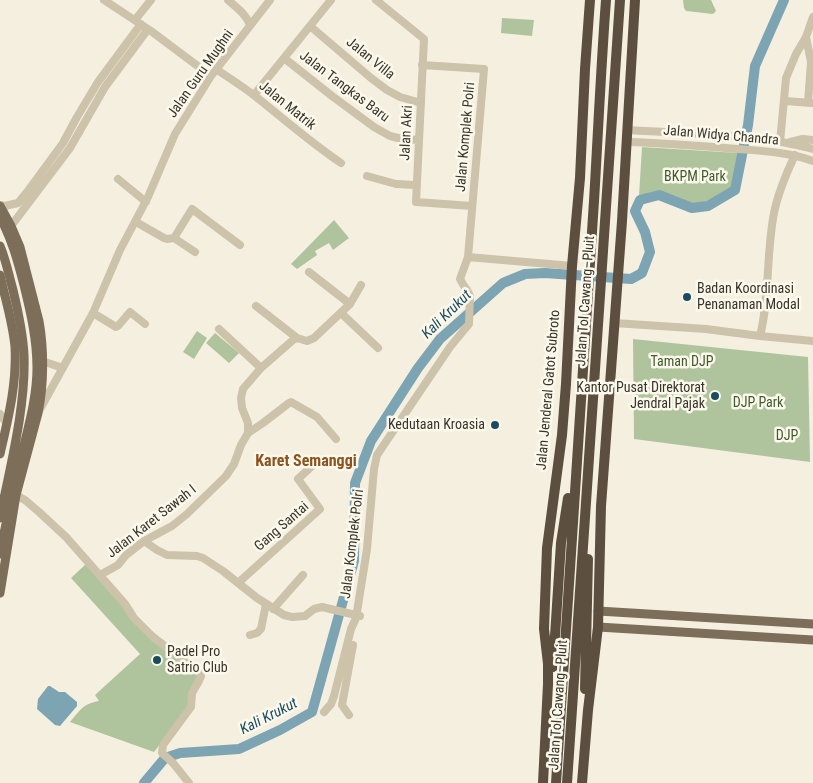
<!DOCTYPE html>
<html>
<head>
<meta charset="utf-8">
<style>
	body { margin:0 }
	canvas { display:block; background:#f4efdf }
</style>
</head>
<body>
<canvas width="813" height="783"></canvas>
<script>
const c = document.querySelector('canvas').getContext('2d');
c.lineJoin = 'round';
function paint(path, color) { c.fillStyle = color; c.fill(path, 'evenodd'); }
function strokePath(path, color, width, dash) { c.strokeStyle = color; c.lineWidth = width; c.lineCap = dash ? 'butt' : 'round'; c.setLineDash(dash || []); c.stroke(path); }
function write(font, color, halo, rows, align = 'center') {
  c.font = font + ' "Roboto Condensed",sans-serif'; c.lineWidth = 5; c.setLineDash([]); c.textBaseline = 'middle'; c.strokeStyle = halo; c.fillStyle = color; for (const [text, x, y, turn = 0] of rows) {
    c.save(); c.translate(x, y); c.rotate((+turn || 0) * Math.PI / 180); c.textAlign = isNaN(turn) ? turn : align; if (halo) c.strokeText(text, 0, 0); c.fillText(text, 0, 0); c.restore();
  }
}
paint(new Path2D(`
	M 683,0 L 711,0 L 716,11 L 713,14 L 686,11 L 684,8 Z
	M 502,18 L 534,20 L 532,36 L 501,33 Z
	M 642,147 L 739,153 L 732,188 L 707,203 L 693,205 L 659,191 L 639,196 Z
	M 334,220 L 349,238 L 333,250 L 329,243 L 315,251 L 317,255 L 297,269 L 291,264 Z
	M 197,331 L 207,338 L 194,359 L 183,352 Z
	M 215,333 L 239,353 L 229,363 L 206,343 Z
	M 633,339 L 808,357 L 810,462 L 634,439 Z
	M 87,563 L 128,612 L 199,673 L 190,705 L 181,718 L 154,752 L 70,722 C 81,709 83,704 99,701 L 95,695 L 140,654 L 71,578 Z`), '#afc49d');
paint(new Path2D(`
	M 48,686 L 50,686 L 59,692 L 65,692 L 77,702 L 77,706 L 60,726 L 55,725 L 37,709 L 38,699 Z`), '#7ca4b3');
strokePath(new Path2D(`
	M 144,783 L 165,758 L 180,753 L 239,749 L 280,730 L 312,712 L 354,561 L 355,483 L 371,441 L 418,368 L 440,339 L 503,283 L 525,274 L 545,273 L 631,279 L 642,273 L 650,252 L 645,232 L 635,211 L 640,200 L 659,195 L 692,208 L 708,206 L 735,190 L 748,125 L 755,66 L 784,0`), '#7ca4b3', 10);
strokePath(new Path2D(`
	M 104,0 L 151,31 L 211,76
	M 228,0 C 237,8 246,14 250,25
	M 376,0 L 424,39 L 416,202 L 472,206
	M 135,20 L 151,0
	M 310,26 L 371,78 L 387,90 L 400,97 L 421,103
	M 806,37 L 811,62 L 808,102
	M 284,58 L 332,96 L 374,127 L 390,136 L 402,139 L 419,140
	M 216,69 C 229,78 242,86 255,96 C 284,119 311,143 341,163
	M 254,95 L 331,0
	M 785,101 L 812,103
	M 627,130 C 689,134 753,133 813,149
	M 627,142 C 664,143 701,146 737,149 C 763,151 789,152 813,161
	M 780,142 L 786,78 L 796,54 L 806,37 L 813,17
	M 790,142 L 803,139 L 813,140
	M 367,176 L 396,184 L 416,185
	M 118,179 L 146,202
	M 0,205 L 5,206 L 18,203 L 27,192 L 63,143 L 77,117 L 98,82 L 141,24
	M 136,222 L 164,238 L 167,239 L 174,238 L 195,252
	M 11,226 L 70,148 L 105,87 L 148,29
	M 174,238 L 192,209 L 240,245
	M 468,257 L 572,266
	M 350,304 L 361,285
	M 256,306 L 297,338
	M 93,313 L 116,327 L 118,326 L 130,312 L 145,324
	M 341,313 L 378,348
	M 614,323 L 706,329 L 760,336 L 813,341
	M 219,329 L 261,368
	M 760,336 C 770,296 766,254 774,213 C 778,193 786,174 795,155
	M 42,361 L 63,368
	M 39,411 L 93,313 L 120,250 L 148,197 L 175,134 L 211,76 L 270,0
	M 0,414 L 7,424
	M 248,433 L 263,423 L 289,403 L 291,402 L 317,417 L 336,439
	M 16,495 L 25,500 L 39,512 L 66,537 L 125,604 L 134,618 L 153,637 L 200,673 L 201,676 L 199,681 L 192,693 L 191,707 L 163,745 L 162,753 L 173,763 L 189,783
	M 144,541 L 157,550 L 167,555 L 197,556 L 203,558 L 223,571 L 257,598 L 284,615 L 292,617 L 305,616 L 314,609 L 322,607 L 360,616
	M 100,575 L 118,565 L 126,555 L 144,541 L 172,526 L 187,514 L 226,476 L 234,464 L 241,445 L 248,433 L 248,423 L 242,408 L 241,398 L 243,389 L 261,368 L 293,340 L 297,338 L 307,341 L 314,338 L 350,304 L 309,272
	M 238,583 L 320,509 L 298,479 L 313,465
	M 273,609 L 303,575
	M 250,635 L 257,633 L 261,629 L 266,604
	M 324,712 L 331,704 L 334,696 L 351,629 L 356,618 L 367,549 L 374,469 L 377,455 L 450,347 L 469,324 L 470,296 L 467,290 L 464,286 L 460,279 L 468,257 L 484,69 L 422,65
	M 349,715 L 342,705 L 353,645`), '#cdc2aa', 8);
strokePath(new Path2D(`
	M 0,206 L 11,226 L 20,247 L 39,321 C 44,349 44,385 38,413 L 16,495 L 0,593
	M 0,275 C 5,298 13,323 15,347 C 17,384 8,419 0,454
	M 598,611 L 813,624
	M 598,627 L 813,640`), '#7d6e5a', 9);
strokePath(new Path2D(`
	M 553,667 L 561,543 L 568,498
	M 585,689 L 588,559
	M 543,783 L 548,684 L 548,664 L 544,629 L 547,548 L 562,435 L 566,384 L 572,266 L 580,178 L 585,69 L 590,0
	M 556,783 C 568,589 580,395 594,201 C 598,134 601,67 606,0
	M 567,783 L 620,0
	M 582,783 L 588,710 L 598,627 L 601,506 L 622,221 L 635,0`), '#5c4f40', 10);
strokePath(new Path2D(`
	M 0,217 C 12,239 18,262 24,285 C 31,313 37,340 37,368 C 37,398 28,428 21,458 C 13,490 6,522 0,554
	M 0,246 C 6,260 9,276 13,290 C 18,311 23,333 24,355 C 26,407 10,467 0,518`), '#7d6e5a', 9);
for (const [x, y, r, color] of [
	[687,297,5,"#1c4b5f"],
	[715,396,5,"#1c4b5f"],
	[495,425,5,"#1c4b5f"],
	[157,660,5,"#1c4b5f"]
]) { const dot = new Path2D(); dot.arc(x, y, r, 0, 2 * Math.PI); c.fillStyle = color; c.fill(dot); strokePath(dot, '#fbf8ec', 2); }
write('14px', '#3a332a', '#fbf8ec', [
	["Jalan Villa",370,59,39],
	["Jalan Guru Mughni",201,74,-55],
	["Jalan Tangkas Baru",344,87,37],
	["Jalan Matrik",287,106,39],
	["Jalan Akri",407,133,-87],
	["Jalan Widya Chandra",721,136,5],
	["Jalan Komplek Polri",466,137,-85],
	["Jalan Tol Cawang–Pluit",586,301,-86],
	["Jalan Jenderal Gatot Subroto",549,390,-85],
	["Jalan Karet Sawah I",152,522,-38],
	["Gang Santai",282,527,-41],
	["Jalan Komplek Polri",353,544,-83],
	["Jalan Tol Cawang–Pluit",559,705,-86]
]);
write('14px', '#3f5a2c', '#fbf8ec', [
	["BKPM Park",695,177],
	["Taman DJP",682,362],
	["DJP Park",758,403],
	["DJP",787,436]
]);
write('14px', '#3a332a', '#fbf8ec', [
	["Badan Koordinasi",697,289],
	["Penanaman Modal",697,305],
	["Kantor Pusat Direktorat",705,388,"right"],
	["Jendral Pajak",705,404,"right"],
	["Kedutaan Kroasia",485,425,"right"],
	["Padel Pro",167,652],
	["Satrio Club",167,668]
], 'left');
write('italic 15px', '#1c4b5f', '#fbf8ec', [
	["Kali Krukut",447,315,-44],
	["Kali Krukut",269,717,-27]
]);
write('bold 16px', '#8e521e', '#fbf8ec', [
	["Karet Semanggi",306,462]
]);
</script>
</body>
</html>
